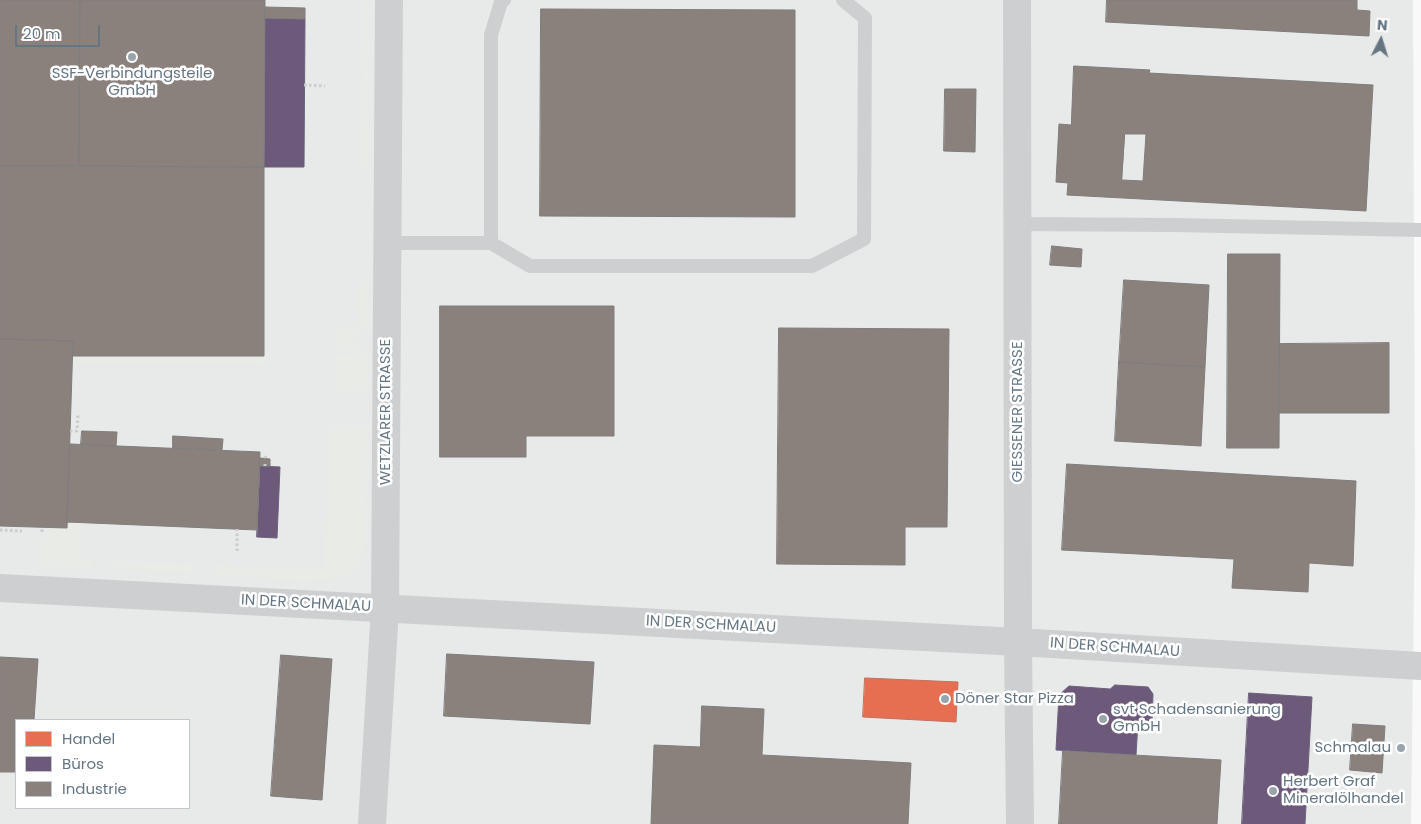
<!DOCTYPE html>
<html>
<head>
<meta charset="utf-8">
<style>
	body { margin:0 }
	#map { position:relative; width:1421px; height:824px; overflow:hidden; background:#f9f9f9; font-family:Poppins,sans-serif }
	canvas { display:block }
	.legend { position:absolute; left:15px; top:719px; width:175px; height:90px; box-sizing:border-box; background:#fff; border:1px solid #c1c8cd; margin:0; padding:6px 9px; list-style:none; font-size:15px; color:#657683 }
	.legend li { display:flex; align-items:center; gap:10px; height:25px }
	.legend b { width:25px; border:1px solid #c1c8cd }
	.north { position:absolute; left:1356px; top:15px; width:50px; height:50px; -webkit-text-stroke:4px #fff; paint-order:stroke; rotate:5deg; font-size:14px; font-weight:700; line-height:20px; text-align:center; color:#657683 }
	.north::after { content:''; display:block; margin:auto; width:18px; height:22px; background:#657683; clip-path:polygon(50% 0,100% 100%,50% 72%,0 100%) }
	.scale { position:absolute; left:15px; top:25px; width:85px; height:22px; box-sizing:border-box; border:2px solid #657683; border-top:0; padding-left:6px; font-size:15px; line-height:18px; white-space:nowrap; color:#657683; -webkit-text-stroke:4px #fff; paint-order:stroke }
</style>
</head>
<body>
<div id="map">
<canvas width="1421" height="824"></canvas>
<ul class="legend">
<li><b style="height:14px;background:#e76f51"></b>Handel</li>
<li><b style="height:14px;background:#6d597a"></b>Büros</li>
<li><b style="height:14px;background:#8a817c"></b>Industrie</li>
</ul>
<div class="north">N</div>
<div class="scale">20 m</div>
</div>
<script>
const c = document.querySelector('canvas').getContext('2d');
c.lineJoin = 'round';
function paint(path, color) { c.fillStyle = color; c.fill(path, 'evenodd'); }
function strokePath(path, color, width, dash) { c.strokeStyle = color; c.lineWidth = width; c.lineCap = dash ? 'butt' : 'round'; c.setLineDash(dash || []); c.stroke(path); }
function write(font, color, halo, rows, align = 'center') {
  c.font = font + ' Poppins,sans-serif'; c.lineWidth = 5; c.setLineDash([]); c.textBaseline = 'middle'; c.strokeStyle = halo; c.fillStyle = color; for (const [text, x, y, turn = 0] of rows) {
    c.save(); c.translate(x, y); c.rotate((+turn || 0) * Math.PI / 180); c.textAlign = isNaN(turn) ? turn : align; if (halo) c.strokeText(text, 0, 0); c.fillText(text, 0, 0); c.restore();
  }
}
paint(new Path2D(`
	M 0,0 L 1413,0 L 1415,503 L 1411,824 L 0,824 ZM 16,720 L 189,720 L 189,808 L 16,808 Z`), '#e8e9e9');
paint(new Path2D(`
	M 362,0 L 369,0 L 368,168 L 361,168 Z
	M 357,282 L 367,282 L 367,329 C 349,333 349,345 367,349 L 337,351 L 336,328 L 358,327 Z
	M 367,353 L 367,391 L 337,392 L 336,355 Z
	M 73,356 L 264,356 L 264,364 L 72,363 Z
	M 329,425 L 367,426 L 366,542 C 363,555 358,568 346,575 C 326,586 241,576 214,575 L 215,565 L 324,569 Z
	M 67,522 L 82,522 L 80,559 L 92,560 L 92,568 L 39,566 L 40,541 L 45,541 L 46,527 Z
	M 112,561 L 192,564 L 192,573 L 112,569 Z`), '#e8ebe6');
const shops = new Path2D(`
	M 865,678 L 958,682 L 956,722 L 863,717 Z`);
paint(shops, '#e76f51');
strokePath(shops, '#c07160', 1);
const offices = new Path2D(`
	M 265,18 L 305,19 L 304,167 L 264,167 Z
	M 260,466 L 280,467 L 277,538 L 257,537 Z
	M 1115,685 L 1148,687 L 1153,694 L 1152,721 L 1148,723 L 1138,722 L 1136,755 L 1056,750 L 1059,695 L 1069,686 L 1110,689 Z
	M 1249,693 L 1312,697 L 1305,824 L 1242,824 Z`);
paint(offices, '#6d597a');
strokePath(offices, '#6b627d', 1);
const industry = new Path2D(`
	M 0,0 L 80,0 L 79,166 L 0,166 Z
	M 80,0 L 265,0 L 264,167 L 79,166 Z
	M 1107,0 L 1357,0 L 1357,10 L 1370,11 L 1369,36 L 1106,22 Z
	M 265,7 L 305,8 L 305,19 L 265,18 Z
	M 541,9 L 795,10 L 795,217 L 540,216 Z
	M 1074,66 L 1150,70 L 1149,73 L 1373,85 L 1366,211 L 1067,195 L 1068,183 L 1056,182 L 1059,124 L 1071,125 ZM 1125,134 L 1146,134 L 1143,181 L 1122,180 Z
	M 945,89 L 976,89 L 975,152 L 944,151 Z
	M 0,166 L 264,167 L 264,356 L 73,356 L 73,341 L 0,339 Z
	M 1052,246 L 1082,249 L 1081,267 L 1050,265 Z
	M 1228,254 L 1280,254 L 1279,448 L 1227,448 Z
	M 1124,280 L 1209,285 L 1205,367 L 1119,362 Z
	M 440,306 L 614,306 L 614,436 L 526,436 L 526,457 L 440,457 Z
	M 779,328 L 949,329 L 947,527 L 905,527 L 905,565 L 777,564 Z
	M 0,339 L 73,341 L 67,528 L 0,526 Z
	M 1389,343 L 1389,413 L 1279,413 L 1279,344 Z
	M 1119,362 L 1205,367 L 1201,446 L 1115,441 Z
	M 82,431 L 117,432 L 116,446 L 81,444 Z
	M 173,436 L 223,439 L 222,450 L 173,448 Z
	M 70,444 L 260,452 L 257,530 L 67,522 Z
	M 260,458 L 270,459 L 270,466 L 260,466 Z
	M 1067,464 L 1356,481 L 1353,566 L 1309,563 L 1308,592 L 1232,588 L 1234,559 L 1062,550 Z
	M 447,654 L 594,662 L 590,724 L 444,716 Z
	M 281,655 L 332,659 L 322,800 L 271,796 Z
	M 0,657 L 38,659 L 34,720 L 16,720 L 16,772 L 0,772 Z
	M 702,706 L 764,709 L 762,755 L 911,763 L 908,824 L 651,824 L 654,745 L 700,747 Z
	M 1353,724 L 1385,726 L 1382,773 L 1350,770 Z
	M 1063,751 L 1221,760 L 1217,824 L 1059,824 Z`);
paint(industry, '#8a817c');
strokePath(industry, '#7f7e7e', 1);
strokePath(new Path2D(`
	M 304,85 L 325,86
	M 70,431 L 77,431 L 78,413
	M 265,456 L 266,458
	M 265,464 L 265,466
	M 0,530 L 22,531
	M 42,532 L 42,527
	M 237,551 L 237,529`), '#cbcccd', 3, [2.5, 2.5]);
strokePath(new Path2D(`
	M 1018,224 L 1174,225 L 1421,230
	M 387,243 L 491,243 L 530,266 L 812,266 L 864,239 L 865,18 L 843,0
	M 491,243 L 491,35 L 501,2 L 504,0`), '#cecfd0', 14);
strokePath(new Path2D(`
	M 1017,0 L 1018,642 L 1020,824
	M 0,588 L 1018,642 L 1421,666
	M 372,824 L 385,608 L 389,0`), '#cecfd0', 28);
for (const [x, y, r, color] of [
	[132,57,5,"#99a4ac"],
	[945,699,5,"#99a4ac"],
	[1103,719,5,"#99a4ac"],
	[1401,748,5,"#99a4ac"],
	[1273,791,5,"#99a4ac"]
]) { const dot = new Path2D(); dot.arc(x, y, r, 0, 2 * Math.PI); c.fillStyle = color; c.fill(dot); strokePath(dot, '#fff', 2); }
write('15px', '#657683', '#fff', [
	["SSF-Verbindungsteile",132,74,"center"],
	["GmbH",132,91,"center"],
	["Döner Star Pizza",955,699],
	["svt Schadensanierung",1113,710],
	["GmbH",1113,727],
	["Schmalau",1391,748,"right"],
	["Herbert Graf",1283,782],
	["Mineralölhandel",1283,799]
], 'left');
write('15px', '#657683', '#fff', [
	["WETZLARER STRASSE",386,412,-90],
	["GIESSENER STRASSE",1018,412,-90],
	["IN DER SCHMALAU",306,604,3],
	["IN DER SCHMALAU",711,625,3],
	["IN DER SCHMALAU",1115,648,4]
]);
</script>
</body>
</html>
